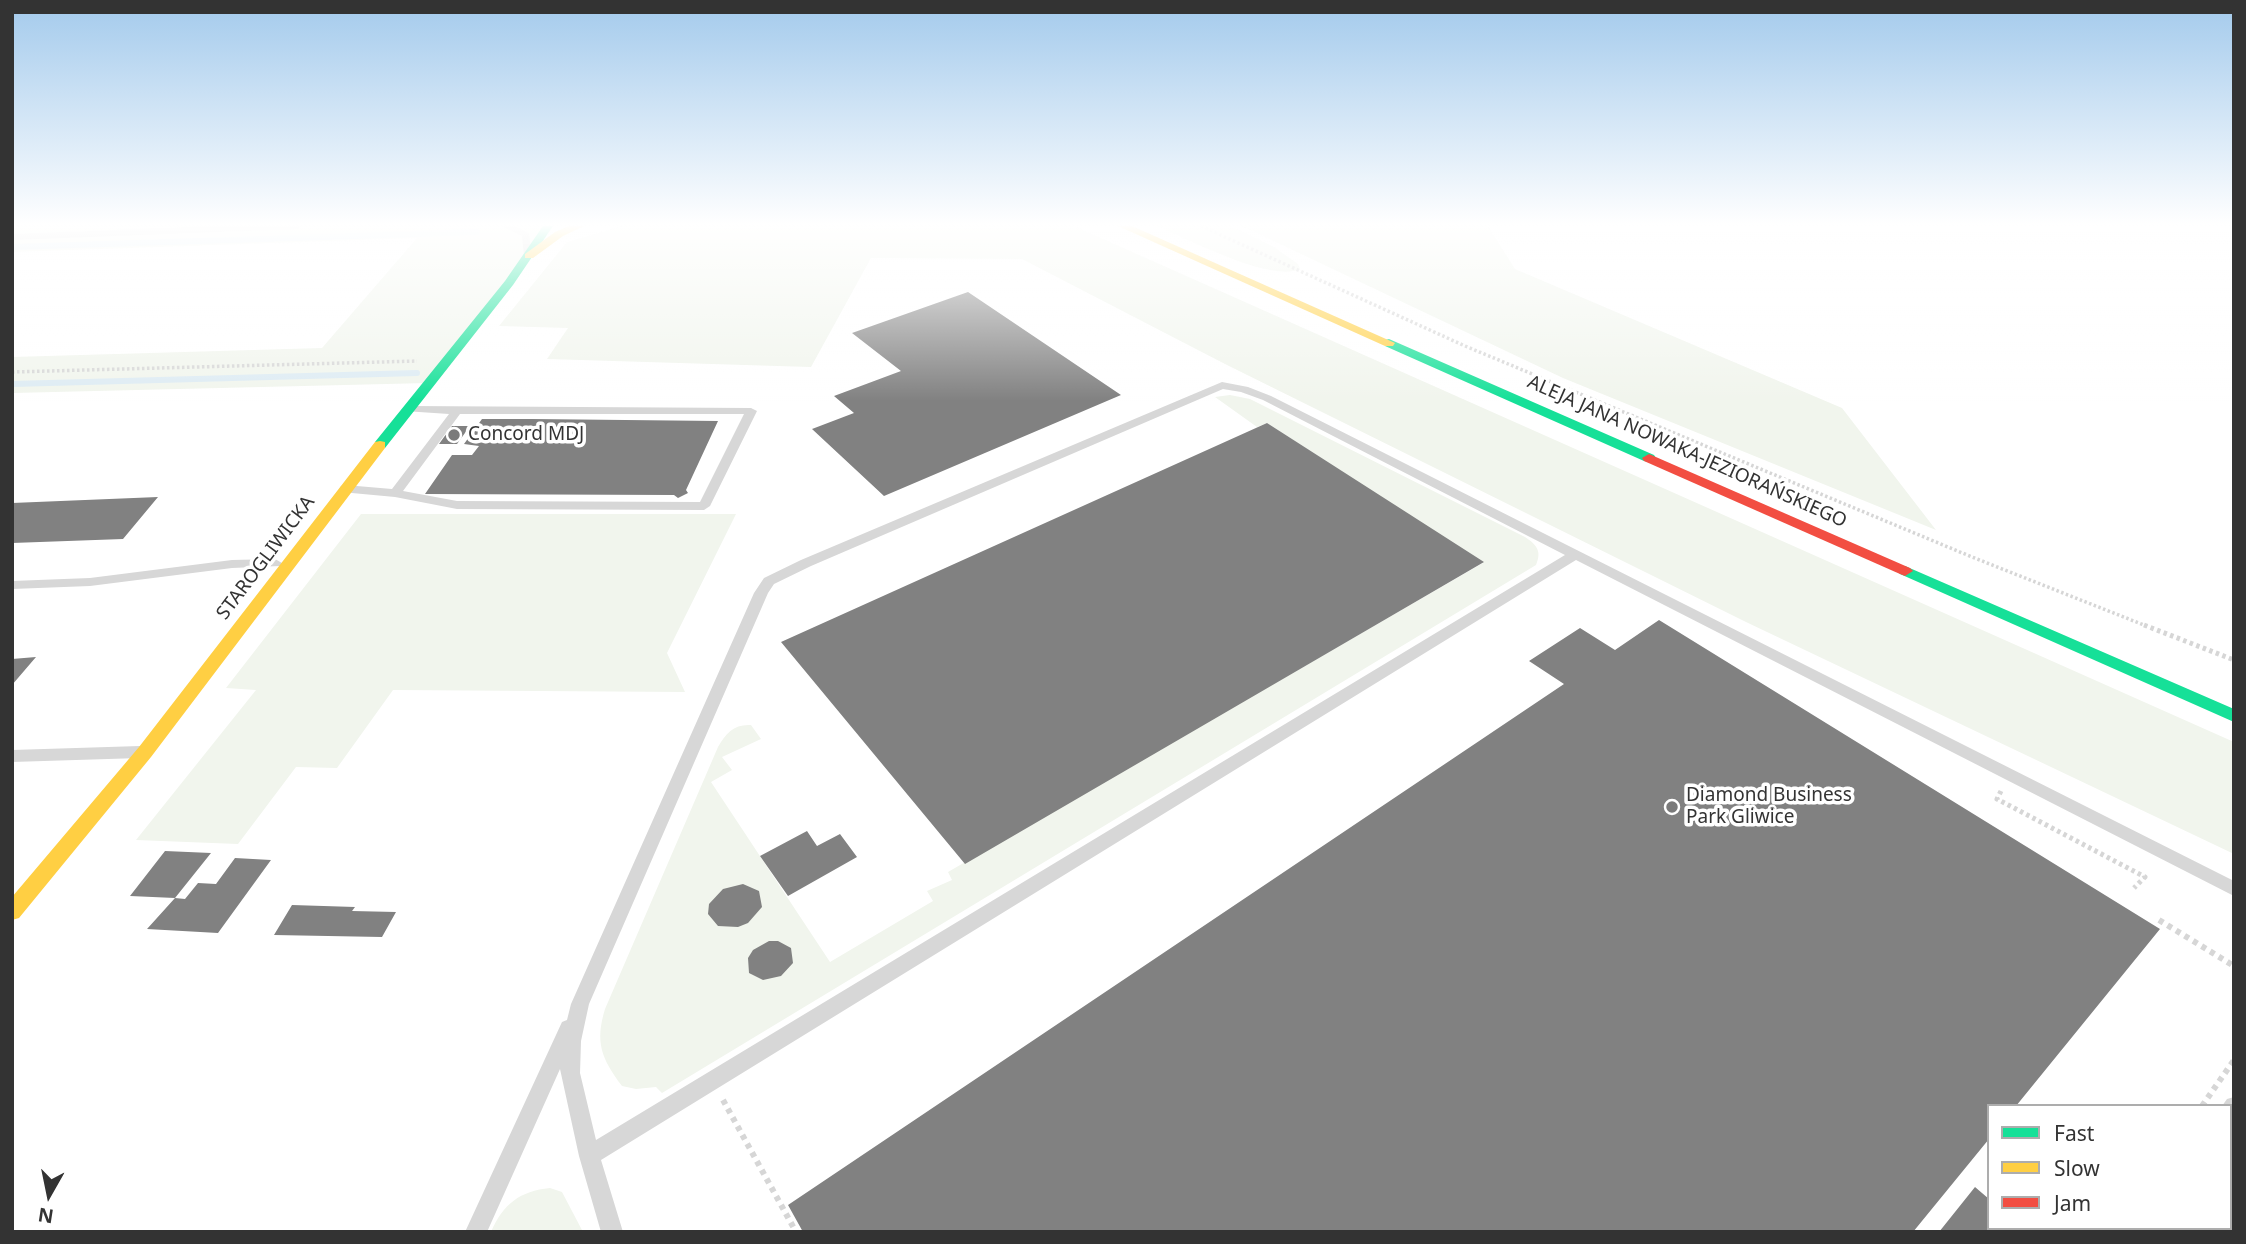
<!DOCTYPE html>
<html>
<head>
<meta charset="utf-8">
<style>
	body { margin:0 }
	#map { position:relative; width:2246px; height:1244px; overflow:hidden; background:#fff; font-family:"Noto Sans",sans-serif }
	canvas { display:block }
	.frame { position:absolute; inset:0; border:14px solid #333; pointer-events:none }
	.legend { position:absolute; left:1987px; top:1104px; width:245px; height:126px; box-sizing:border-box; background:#fff; border:2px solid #adadad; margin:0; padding:9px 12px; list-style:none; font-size:21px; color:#333 }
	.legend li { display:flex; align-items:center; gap:14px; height:35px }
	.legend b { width:35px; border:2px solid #adadad }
	.north { position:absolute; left:14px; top:1160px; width:70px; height:70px; -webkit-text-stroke:5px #fff; paint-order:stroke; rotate:189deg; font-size:19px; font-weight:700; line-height:28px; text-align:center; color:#333 }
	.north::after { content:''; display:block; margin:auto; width:24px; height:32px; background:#333; clip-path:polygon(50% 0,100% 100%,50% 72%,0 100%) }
</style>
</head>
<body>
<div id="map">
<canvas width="2246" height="1244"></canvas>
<div class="frame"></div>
<ul class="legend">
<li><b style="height:9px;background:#16e098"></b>Fast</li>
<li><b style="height:9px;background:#ffcf43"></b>Slow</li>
<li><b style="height:9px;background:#f24e42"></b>Jam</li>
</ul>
<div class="north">N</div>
</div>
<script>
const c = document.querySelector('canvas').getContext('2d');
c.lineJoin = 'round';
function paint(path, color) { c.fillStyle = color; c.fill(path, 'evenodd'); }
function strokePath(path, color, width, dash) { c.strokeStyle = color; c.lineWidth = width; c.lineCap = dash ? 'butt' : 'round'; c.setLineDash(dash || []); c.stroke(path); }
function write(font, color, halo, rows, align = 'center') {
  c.font = font + ' "Noto Sans",sans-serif'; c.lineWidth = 7; c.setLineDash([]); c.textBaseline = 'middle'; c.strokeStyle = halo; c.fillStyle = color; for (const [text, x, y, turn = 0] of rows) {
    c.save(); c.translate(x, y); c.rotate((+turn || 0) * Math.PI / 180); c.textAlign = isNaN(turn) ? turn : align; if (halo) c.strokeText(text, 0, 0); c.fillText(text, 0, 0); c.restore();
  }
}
paint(new Path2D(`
	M 12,226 L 548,226 L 428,383 L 12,393 L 12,357 L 322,348 L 417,238 L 12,252 Z
	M 622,226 L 1074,226 L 2234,742 L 2234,854 L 1746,622 L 1225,364 L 1022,259 L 871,258 L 811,367 L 547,359 L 568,328 L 499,326 L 567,242 Z
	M 1157,226 L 1231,226 L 1274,247 L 1298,264 L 1300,269 C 1272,283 1187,239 1157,226 Z
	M 1242,226 L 1488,226 L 1515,269 L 1842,408 L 1936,530 L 1563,378 Z
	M 1230,395 L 1250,399 L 1525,537 C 1537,545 1542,551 1536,565 L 662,1093 L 656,1087 L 636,1089 L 622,1086 C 601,1058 595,1042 605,1009 L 718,747 C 726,733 734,724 751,725 L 761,739 L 722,757 L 732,770 L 711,782 L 830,962 L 933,901 L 927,891 L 952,880 L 948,872 L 1483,563 L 1267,423 L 1257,427 L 1215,397 Z
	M 361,514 L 736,514 L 667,653 L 685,692 L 393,690 L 337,768 L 296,767 L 238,844 L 136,840 L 256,690 L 226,688 Z
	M 550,1188 L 562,1192 L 583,1232 L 491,1232 C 503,1204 520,1191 550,1188 Z`), '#f1f5ed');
strokePath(new Path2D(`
	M 12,247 L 477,232
	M 12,384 L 417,373`), '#ddebf3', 6);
paint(new Path2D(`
	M 968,292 L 1121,395 L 884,496 L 812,429 L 854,413 L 834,396 L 901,371 L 852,333 Z
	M 482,419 L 532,419 L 718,421 L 686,490 L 688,493 L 678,498 L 674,495 L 425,494 L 452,455 L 472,455 L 479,446 L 464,444 Z
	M 1267,423 L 1484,562 L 965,864 L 781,642 Z
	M 452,426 L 470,426 L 457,444 L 439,444 Z
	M 158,497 L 123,539 L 12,543 L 12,503 Z
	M 1659,620 L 2160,929 L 2016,1106 L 1989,1106 L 1989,1139 L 1913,1232 L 803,1232 L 788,1205 L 1564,684 L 1529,661 L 1580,628 L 1615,650 Z
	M 36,657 L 12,685 L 12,659 Z
	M 807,831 L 817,846 L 840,834 L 857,857 L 788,896 L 760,856 Z
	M 165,851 L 211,853 L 175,898 L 185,899 L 198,883 L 216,884 L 235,858 L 271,860 L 218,933 L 147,929 L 175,898 L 130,896 Z
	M 743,884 L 759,891 L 762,907 L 748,923 L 738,927 L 718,926 L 708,914 L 709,904 L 723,889 Z
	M 292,905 L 355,907 L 352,911 L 396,912 L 382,937 L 274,935 Z
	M 769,941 L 778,941 L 791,948 L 793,963 L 781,976 L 763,980 L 749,973 L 748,958 L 753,950 Z
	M 1975,1187 L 1989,1199 L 1989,1228 L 2026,1228 L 2031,1232 L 1939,1232 Z`), '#818181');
strokePath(new Path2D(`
	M 1201,226 L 1465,346 L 1972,557 L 2149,627
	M 12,372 L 417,361`), '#d6d6d6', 3.5, [2.5, 2.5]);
strokePath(new Path2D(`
	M 2144,625 L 2234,660
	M 2001,791 L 1997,799 L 2145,877 L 2134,888`), '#d6d6d6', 5, [3.5, 3.5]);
strokePath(new Path2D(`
	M 2159,920 L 2234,966
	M 723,1100 L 796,1232
	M 2202,1106 L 2234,1060
	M 2230,1162 L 2234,1157
	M 2115,1232 L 2117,1228
	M 2185,1232 L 2188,1228`), '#d6d6d6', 6, [5, 5]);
paint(new Path2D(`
	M 216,226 L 301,226 L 297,229 L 12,240 L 12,234 Z
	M 501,226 L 514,226 L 529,233 L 532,258 L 524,256 L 522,236 Z
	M 1222,382 L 1248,387 L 1271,396 L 2234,881 L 2234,896 L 1576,560 L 601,1160 L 623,1232 L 601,1232 L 579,1156 L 560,1069 L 487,1232 L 465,1232 L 562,1022 L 567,1020 L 571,1004 L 754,593 L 764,578 L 801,560 ZM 1223,389 L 1241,392 L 1263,400 L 1565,555 L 596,1140 L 580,1073 L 581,1041 L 589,1004 L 768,593 L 774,584 L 811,566 Z
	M 408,406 L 751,408 L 757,411 L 710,506 L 704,510 L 457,509 L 395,497 L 341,492 L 339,489 L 341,486 L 345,485 L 392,489 L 449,414 L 404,411 L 404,407 ZM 460,414 L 744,414 L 700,502 L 457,501 L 403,491 Z
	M 275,559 L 282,563 L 280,566 L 232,568 L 90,586 L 12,589 L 12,581 L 90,578 L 232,560 Z
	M 140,746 L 146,748 L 148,752 L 146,756 L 140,758 L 12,762 L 12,750 Z
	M 2234,1097 L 2234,1119 L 2230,1121 L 2230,1106 L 2222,1106 L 2227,1099 Z
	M 2139,1228 L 2162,1228 L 2160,1232 L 2137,1232 Z`), '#d7d7d7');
paint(new Path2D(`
	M 543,226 L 553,226 L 513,285 L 385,448 L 375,448 L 375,442 L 505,281 Z
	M 1389,339 L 1654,455 L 1656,458 L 1649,462 L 1644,461 L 1385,346 L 1385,340 Z
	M 1905,566 L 2234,709 L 2234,722 L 1900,574 L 1897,571 Z`), '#16e098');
paint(new Path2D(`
	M 569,226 L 584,226 L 563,236 L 533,258 L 525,258 L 525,254 L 555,232 Z
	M 1118,226 L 1132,226 L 1395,343 L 1393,346 L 1385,346 Z
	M 380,441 L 385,442 L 385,448 L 151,757 L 19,918 L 12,920 L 12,897 L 139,747 L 375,442 Z`), '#ffcf43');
paint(new Path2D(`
	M 1649,454 L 1910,568 L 1913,571 L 1905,576 L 1900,574 L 1644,461 L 1642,458 Z`), '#f24e42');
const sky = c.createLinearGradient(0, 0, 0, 401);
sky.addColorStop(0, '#a3caec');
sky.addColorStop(0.56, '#fff');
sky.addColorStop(1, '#ffffff00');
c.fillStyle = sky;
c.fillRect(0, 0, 2246, 401);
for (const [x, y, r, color] of [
	[454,435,7,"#7a7a7a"],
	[1672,807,7,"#7a7a7a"]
]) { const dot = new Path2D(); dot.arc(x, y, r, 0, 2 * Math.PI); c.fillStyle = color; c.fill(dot); strokePath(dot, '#fff', 2.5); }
write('19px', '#333', '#fff', [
	["Concord MDJ",468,435],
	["Diamond Business",1686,796],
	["Park Gliwice",1686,818]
], 'left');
write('19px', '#333', '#fff', [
	["ALEJA JANA NOWAKA-JEZIORAŃSKIEGO",1687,452,24],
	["STAROGLIWICKA",266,558,-53]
]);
</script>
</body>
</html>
